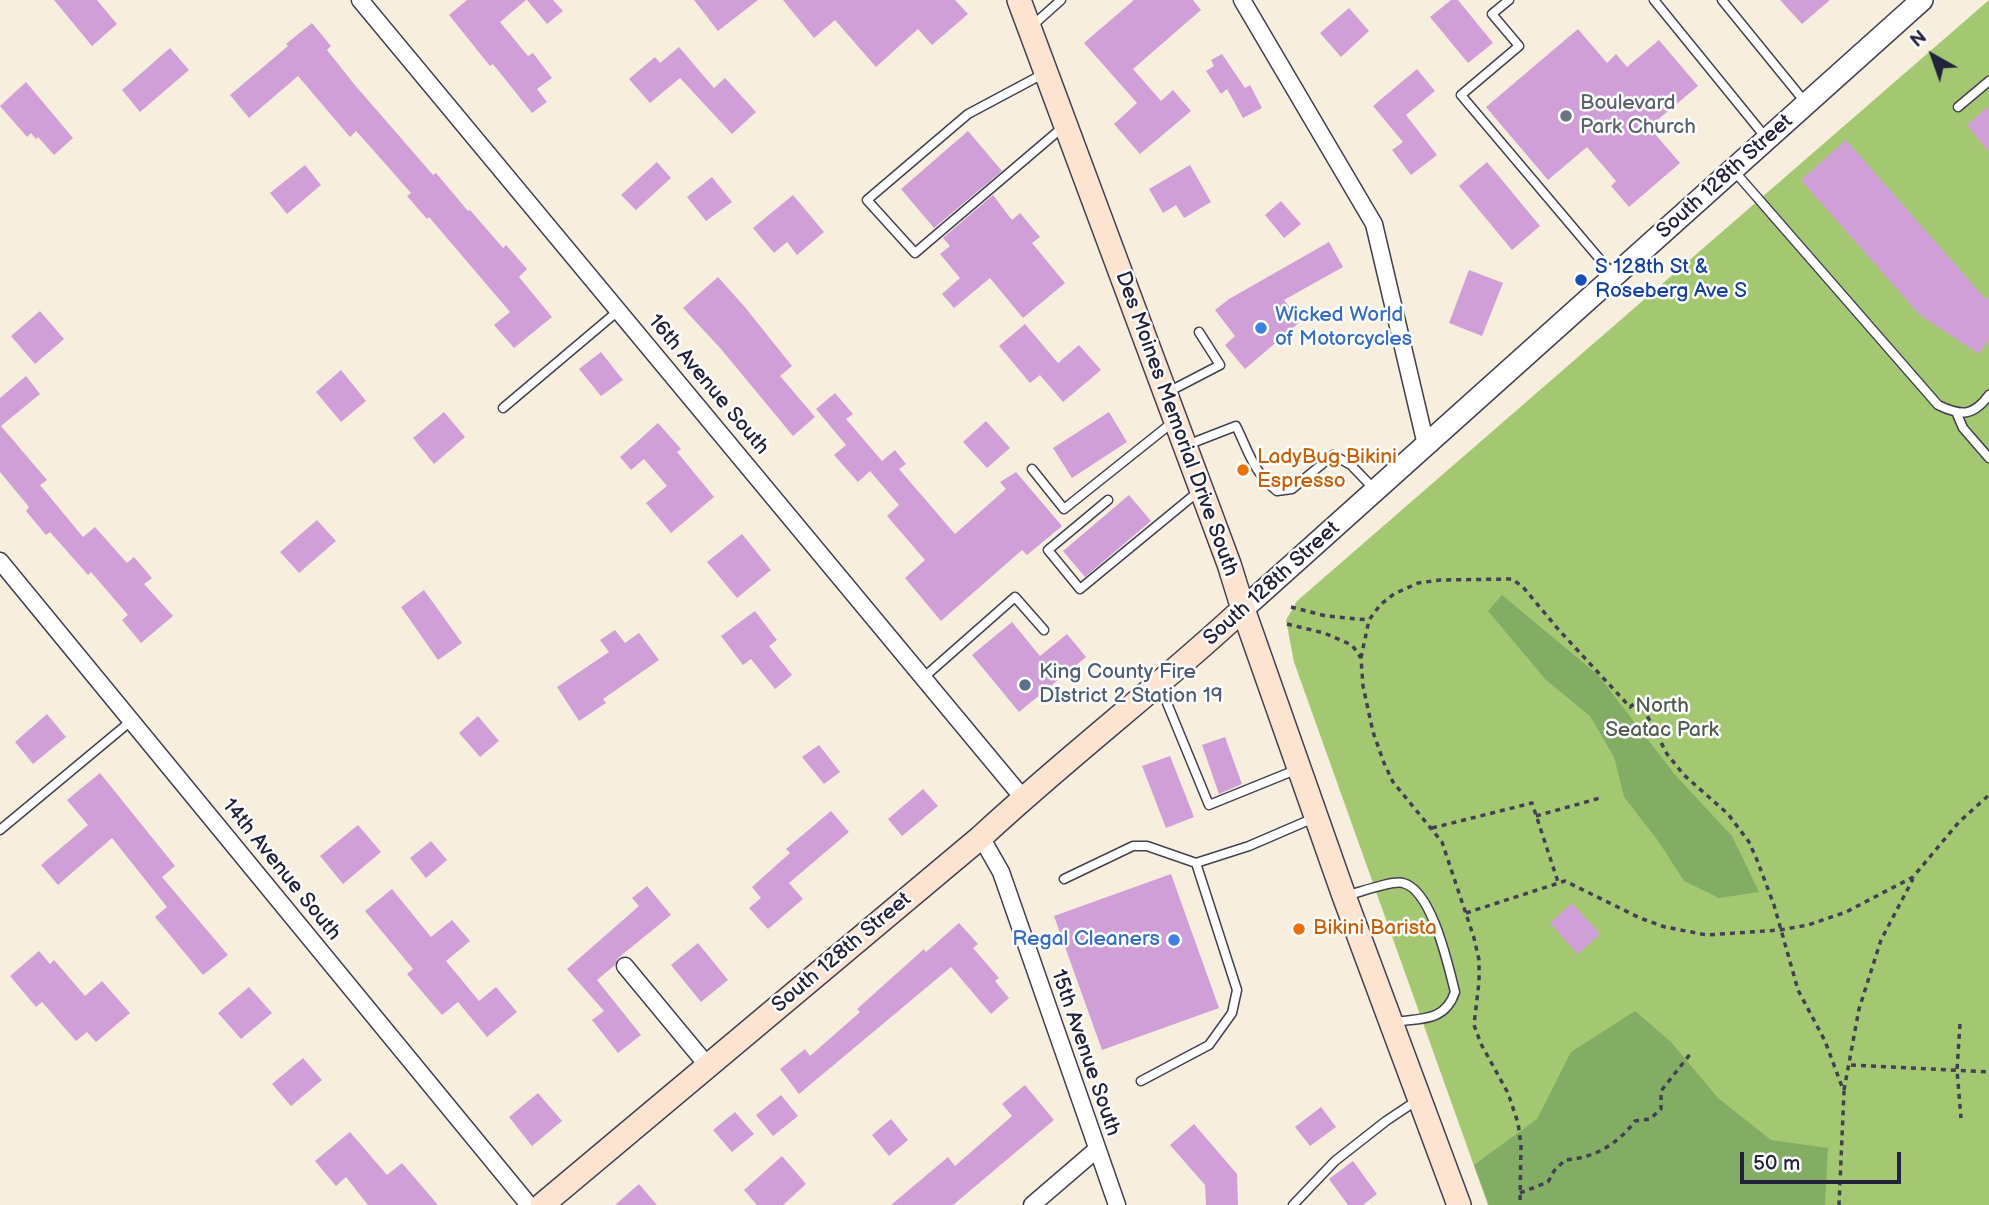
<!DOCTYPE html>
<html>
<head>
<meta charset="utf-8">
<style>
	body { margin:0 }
	#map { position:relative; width:1989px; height:1205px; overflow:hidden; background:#f8eede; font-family:"Balsamiq Sans",sans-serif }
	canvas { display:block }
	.north { position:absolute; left:1898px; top:21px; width:70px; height:70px; -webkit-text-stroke:5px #fff; paint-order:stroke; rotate:320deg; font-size:19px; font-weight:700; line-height:28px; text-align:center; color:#22223b }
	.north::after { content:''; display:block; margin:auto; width:24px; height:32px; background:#22223b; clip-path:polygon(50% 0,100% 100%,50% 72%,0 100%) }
	.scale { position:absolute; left:1740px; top:1152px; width:161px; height:32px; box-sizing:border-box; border:4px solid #22223b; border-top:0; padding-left:9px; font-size:21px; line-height:24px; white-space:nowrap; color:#22223b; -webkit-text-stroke:5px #fff; paint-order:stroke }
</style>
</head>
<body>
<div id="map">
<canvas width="1989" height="1205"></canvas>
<div class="north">N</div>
<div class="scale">50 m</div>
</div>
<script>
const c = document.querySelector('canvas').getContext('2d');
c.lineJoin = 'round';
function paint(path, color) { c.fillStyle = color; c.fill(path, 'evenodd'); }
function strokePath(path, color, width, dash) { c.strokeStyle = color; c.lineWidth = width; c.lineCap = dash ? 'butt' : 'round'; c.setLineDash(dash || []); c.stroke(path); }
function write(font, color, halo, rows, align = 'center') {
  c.font = font + ' "Balsamiq Sans",sans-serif'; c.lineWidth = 5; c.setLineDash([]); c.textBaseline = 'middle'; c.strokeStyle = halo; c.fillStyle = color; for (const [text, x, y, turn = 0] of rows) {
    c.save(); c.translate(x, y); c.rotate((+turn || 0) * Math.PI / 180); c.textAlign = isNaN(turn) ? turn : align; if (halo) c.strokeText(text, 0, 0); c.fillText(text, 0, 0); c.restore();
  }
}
paint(new Path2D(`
	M 1989,0 L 1989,1205 L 1488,1205 L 1294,662 L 1286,620 L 1297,601 Z`), '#a4c872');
paint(new Path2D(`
	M 1502,595 L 1598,675 L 1676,776 L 1732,836 L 1759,892 L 1719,898 L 1684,881 L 1659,842 L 1624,797 L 1614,757 L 1590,716 L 1546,680 L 1488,611 Z
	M 1635,1011 L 1671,1042 L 1718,1098 L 1771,1140 L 1828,1148 L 1825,1205 L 1489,1205 L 1474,1165 L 1537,1119 L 1571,1052 Z`), '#83ac64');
paint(new Path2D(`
	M 54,0 L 97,0 L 117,24 L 92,46 Z
	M 467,0 L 526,0 L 500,22 L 528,56 L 533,53 L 552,78 L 537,89 L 547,102 L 532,113 L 493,64 L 490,66 L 449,15 Z
	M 527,0 L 553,0 L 563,11 L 547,24 Z
	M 694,0 L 758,0 L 718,31 Z
	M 783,0 L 955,0 L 968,14 L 932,45 L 918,29 L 876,67 L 835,20 L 814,38 Z
	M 1134,0 L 1193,0 L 1201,10 L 1133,69 L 1161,101 L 1173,90 L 1191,111 L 1140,154 L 1114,124 L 1137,103 L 1084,43 Z
	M 1451,0 L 1458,0 L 1493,43 L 1468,63 L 1430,17 Z
	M 1780,0 L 1830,0 L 1802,24 Z
	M 1349,8 L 1369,31 L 1341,57 L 1320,33 Z
	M 312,23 L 331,46 L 327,50 L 354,84 L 433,175 L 436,173 L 468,211 L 470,210 L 503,248 L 506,245 L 527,269 L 519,277 L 552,317 L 514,348 L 494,325 L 510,312 L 429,217 L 427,219 L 407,196 L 411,193 L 366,142 L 356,131 L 350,137 L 298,76 L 249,118 L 230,95 L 288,46 L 286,44 Z
	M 1578,29 L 1607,63 L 1616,54 L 1627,67 L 1659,40 L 1698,86 L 1649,127 L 1680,163 L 1629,207 L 1611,186 L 1616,181 L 1587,147 L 1548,180 L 1486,107 Z
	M 679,47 L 714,88 L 725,78 L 756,112 L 732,134 L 680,78 L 650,103 L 629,79 L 655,57 L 660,63 Z
	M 170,48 L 189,70 L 140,112 L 122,90 Z
	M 1222,54 L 1245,88 L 1250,85 L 1262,108 L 1243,118 L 1227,89 L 1221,94 L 1206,71 L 1214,66 L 1211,60 Z
	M 1417,69 L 1435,91 L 1406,115 L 1437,155 L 1411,175 L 1392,150 L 1403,142 L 1373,106 Z
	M 26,82 L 73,138 L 54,155 L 38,137 L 36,139 L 31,133 L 27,137 L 0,106 Z
	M 1989,106 L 1989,152 L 1967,125 Z
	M 968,131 L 1002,171 L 934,228 L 901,189 Z
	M 1846,140 L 1983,296 L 1989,300 L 1989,339 L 1979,354 L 1920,315 L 1801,180 Z
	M 657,162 L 671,178 L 636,210 L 621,195 Z
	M 1487,162 L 1540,226 L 1512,250 L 1459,186 Z
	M 305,165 L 321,185 L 287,214 L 270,193 Z
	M 1190,165 L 1211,202 L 1184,218 L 1176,205 L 1163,213 L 1149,189 Z
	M 712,177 L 732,202 L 706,221 L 687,197 Z
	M 793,195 L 824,232 L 797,255 L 787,242 L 774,253 L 753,228 Z
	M 993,195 L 1012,220 L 1020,213 L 1040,237 L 1032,243 L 1065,283 L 1023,318 L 990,278 L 954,308 L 942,294 L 960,278 L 940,254 L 950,246 L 943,238 Z
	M 1281,201 L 1301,224 L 1284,238 L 1265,215 Z
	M 1329,242 L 1343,267 L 1284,300 L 1301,321 L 1245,369 L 1225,345 L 1235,336 L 1215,310 L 1229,299 Z
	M 1469,270 L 1503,283 L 1482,336 L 1449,323 Z
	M 718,277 L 744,306 L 792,366 L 780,376 L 815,417 L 793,436 L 721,349 L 683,308 Z
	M 40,311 L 64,339 L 35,364 L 11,336 Z
	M 1025,324 L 1058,363 L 1079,345 L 1101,370 L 1063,402 L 1040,375 L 1030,383 L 999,346 Z
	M 601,352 L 623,380 L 601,396 L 579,369 Z
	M 341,370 L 366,401 L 341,422 L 316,392 Z
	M 26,376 L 40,394 L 1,426 L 47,480 L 40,485 L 83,537 L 95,527 L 127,563 L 134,557 L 152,578 L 144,584 L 173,616 L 141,643 L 122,620 L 128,615 L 91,572 L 88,575 L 50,532 L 46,535 L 26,511 L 29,507 L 0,472 L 0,398 Z
	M 835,393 L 853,414 L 846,419 L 882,461 L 895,450 L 906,464 L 899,469 L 955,534 L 1006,489 L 1000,482 L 1016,472 L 1062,526 L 1027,555 L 1022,550 L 941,621 L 905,578 L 925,560 L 887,516 L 899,505 L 870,471 L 858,482 L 834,455 L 846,445 L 816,409 Z
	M 444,412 L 465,437 L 434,464 L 413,438 Z
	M 1109,412 L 1127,442 L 1072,478 L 1053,448 Z
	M 986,421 L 1010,448 L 987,468 L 963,442 Z
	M 658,423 L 681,449 L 677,452 L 714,497 L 671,533 L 646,503 L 667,486 L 644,459 L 631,470 L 620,457 Z
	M 1129,495 L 1151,521 L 1085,577 L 1063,551 Z
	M 317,520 L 336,541 L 299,573 L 280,552 Z
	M 742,534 L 771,570 L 737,598 L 707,562 Z
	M 424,590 L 462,643 L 438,660 L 401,607 Z
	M 755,611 L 777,640 L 769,646 L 792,675 L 775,689 L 751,659 L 743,665 L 721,636 Z
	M 1012,622 L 1040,656 L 1067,634 L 1086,657 L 1019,712 L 972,655 Z
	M 615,630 L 625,643 L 639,633 L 659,660 L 603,699 L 606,703 L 579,721 L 557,687 L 609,652 L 600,640 Z
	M 47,714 L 66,737 L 33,764 L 15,742 Z
	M 478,716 L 499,741 L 480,757 L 459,733 Z
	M 1225,737 L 1242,784 L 1219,794 L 1202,745 Z
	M 819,745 L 840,772 L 824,784 L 802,757 Z
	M 1170,756 L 1194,817 L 1166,828 L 1142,766 Z
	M 100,773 L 175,866 L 162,877 L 228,955 L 203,975 L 155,917 L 167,907 L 112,838 L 58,885 L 41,865 L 88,825 L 67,800 Z
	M 923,789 L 938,806 L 902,836 L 888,819 Z
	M 831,811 L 849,832 L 789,883 L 803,899 L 768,929 L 749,908 L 761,898 L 752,887 L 790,853 L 786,849 Z
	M 358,825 L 381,852 L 343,884 L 320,856 Z
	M 431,841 L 447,860 L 426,878 L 410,858 Z
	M 1171,874 L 1219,1008 L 1102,1050 L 1054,916 Z
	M 647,886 L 671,915 L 618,958 L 615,965 L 597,980 L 641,1035 L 618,1053 L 592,1020 L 604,1011 L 567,969 L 639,906 L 632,898 Z
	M 392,889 L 431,937 L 452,920 L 470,941 L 446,961 L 479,1001 L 496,987 L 517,1012 L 487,1037 L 458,1002 L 442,1015 L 407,974 L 413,969 L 365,911 Z
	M 1572,903 L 1600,934 L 1578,954 L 1550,923 Z
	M 959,923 L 978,944 L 973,948 L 999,978 L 995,981 L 1009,998 L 991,1014 L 951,967 L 799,1094 L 780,1069 L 805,1049 L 810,1056 L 860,1012 L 857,1009 L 924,949 L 926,952 Z
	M 698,943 L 728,980 L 701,1002 L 671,965 Z
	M 39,951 L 50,964 L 54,960 L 85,996 L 102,981 L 130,1013 L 96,1042 L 87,1032 L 76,1041 L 42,1002 L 36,1007 L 10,976 Z
	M 249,987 L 272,1013 L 241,1039 L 218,1013 Z
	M 303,1058 L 322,1080 L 291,1106 L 272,1084 Z
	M 1025,1085 L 1054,1120 L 953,1205 L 891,1205 L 948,1157 L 955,1166 L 1012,1116 L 1002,1104 Z
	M 538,1093 L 562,1121 L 532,1146 L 509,1117 Z
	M 781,1095 L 798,1116 L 773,1136 L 756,1115 Z
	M 1321,1107 L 1336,1127 L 1310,1146 L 1295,1127 Z
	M 735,1112 L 754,1134 L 732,1152 L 713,1130 Z
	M 891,1119 L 908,1140 L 889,1156 L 872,1135 Z
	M 1194,1124 L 1237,1174 L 1238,1205 L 1206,1205 L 1205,1185 L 1170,1145 Z
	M 350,1132 L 387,1175 L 402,1163 L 438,1205 L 368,1205 L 346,1177 L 336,1186 L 315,1161 Z
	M 782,1156 L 806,1184 L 783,1205 L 757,1205 L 744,1190 Z
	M 1353,1161 L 1377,1194 L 1363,1205 L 1348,1205 L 1329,1179 Z
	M 639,1184 L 657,1205 L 615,1205 Z`), '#d09fd8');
const service = new Path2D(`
	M 1509,0 L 1492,14 L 1519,46 L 1461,95 L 1614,276
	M 1654,0 L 1767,139
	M 1722,0 L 1805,102
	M 1032,26 L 1061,0
	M 1043,74 L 968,114 L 867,200 L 915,253 L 1063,127
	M 1958,107 L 1989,81
	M 1735,172 L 1938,405 C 1961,416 1973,417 1989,395
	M 1168,392 L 1220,365 L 1199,332
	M 503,408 L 618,311
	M 1957,414 L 1963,428 L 1989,458
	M 1187,445 L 1236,426 C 1249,452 1253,472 1277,491 L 1292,489 L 1333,455 L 1351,465 L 1375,490
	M 1032,469 L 1064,509 L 1173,422
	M 1108,500 L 1048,550 L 1080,589 L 1199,491
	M 923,678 L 1015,597 L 1044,630
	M 1160,686 L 1209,805 L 1298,769
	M 0,830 L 131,721
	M 1196,863 L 1249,846 L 1314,818
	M 1064,879 L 1133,846 L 1147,846 L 1196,863 L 1237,990 L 1232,1013 L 1209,1045 L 1141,1081
	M 1345,896 C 1358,893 1392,880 1403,883 C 1432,890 1448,965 1455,992 C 1445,1022 1421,1018 1394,1022
	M 1293,1205 L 1335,1161 L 1386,1121 L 1419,1099`);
const minor = new Path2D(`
	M 360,0 L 1023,798
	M 1242,0 L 1374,224 L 1426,445
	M 0,561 L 529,1205
	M 981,837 L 1001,872 L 1117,1205
	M 625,966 L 707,1065
	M 1032,1205 L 1096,1150`);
const tertiary = new Path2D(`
	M 1243,609 L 1922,0`);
const secondary = new Path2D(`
	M 1019,0 L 1229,564 L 1243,609 L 1344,896 L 1459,1205
	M 542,1205 L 981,837 C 1066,758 1158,688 1243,609`);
strokePath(service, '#424153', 11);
strokePath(minor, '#424153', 19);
strokePath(tertiary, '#424153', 24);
strokePath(secondary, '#424153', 26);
strokePath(new Path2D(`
	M 1291,607 L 1326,616 L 1369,620
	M 1287,624 L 1324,633 L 1352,645 L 1361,658 L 1363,686 L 1373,732 L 1384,763 L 1393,782 L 1442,842 L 1474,938 L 1479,960 L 1479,982 L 1474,1025 L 1481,1044 L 1508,1093 L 1518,1123 L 1521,1145 L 1520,1205
	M 1361,658 L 1369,620 L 1381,604 L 1394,594 L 1418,583 L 1440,580 L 1512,579 L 1523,587 L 1558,629 L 1630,707 L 1639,700 L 1667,754 L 1684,775 L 1728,814 L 1749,842 L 1757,860 L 1774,905 L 1798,990 L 1825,1041 L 1844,1092 L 1839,1205
	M 1536,816 L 1600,798
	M 1432,828 L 1532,803 L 1558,882
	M 1466,913 L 1565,881 L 1640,918 L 1665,927 L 1707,935 L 1780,930 L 1808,925 L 1846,912 L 1913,877 L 1959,822 L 1989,795
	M 1960,1024 L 1957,1070 L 1961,1118
	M 1851,1065 L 1989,1072
	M 1844,1090 L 1859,1009 L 1881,940 L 1913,879
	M 1520,1193 L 1548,1182 L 1554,1171 L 1565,1160 C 1594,1158 1617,1145 1635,1121 L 1650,1119 L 1661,1109 L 1661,1091 L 1691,1053`), '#424153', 3.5, [5, 5]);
strokePath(service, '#fff', 8);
strokePath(minor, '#fff', 16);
strokePath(tertiary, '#fff', 21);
strokePath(secondary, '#fde4d1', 23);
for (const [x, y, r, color] of [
	[1566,116,7,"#6b7280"],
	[1581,280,7,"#1a4fb4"],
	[1261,328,7,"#3f7fe0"],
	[1243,470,7,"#e8710a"],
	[1025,685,7,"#5c6f8a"],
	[1299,929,7,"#e8710a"],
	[1174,940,7,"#3f7fe0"]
]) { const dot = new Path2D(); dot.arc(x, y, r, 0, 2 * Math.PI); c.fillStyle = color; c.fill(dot); strokePath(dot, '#fff', 2.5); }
write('21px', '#5b616d', '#fff', [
	["Boulevard",1580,104],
	["Park Church",1580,128]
], 'left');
write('21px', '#22223b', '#fff', [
	["South 128th Street",1725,177,-42],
	["16th Avenue South",708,385,50],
	["Des Moines Memorial Drive South",1176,424,70],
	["South 128th Street",1272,584,-42],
	["14th Avenue South",281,870,51],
	["South 128th Street",842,953,-40],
	["15th Avenue South",1085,1053,71]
]);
write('21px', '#164399', '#fff', [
	["S 128th St &",1595,268],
	["Roseberg Ave S",1595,292]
], 'left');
write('21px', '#366cbe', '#fff', [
	["Wicked World",1275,316],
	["of Motorcycles",1275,340],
	["Regal Cleaners",1160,940,"right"]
], 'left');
write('21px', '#c56008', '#fff', [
	["LadyBug Bikini",1257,458],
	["Espresso",1257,482],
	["Bikini Barista",1313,929]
], 'left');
write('21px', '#4e5e75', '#fff', [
	["King County Fire",1039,673],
	["DIstrict 2 Station 19",1039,697]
], 'left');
write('21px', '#505c4e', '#fff', [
	["North",1662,707],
	["Seatac Park",1662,731]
]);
</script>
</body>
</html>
